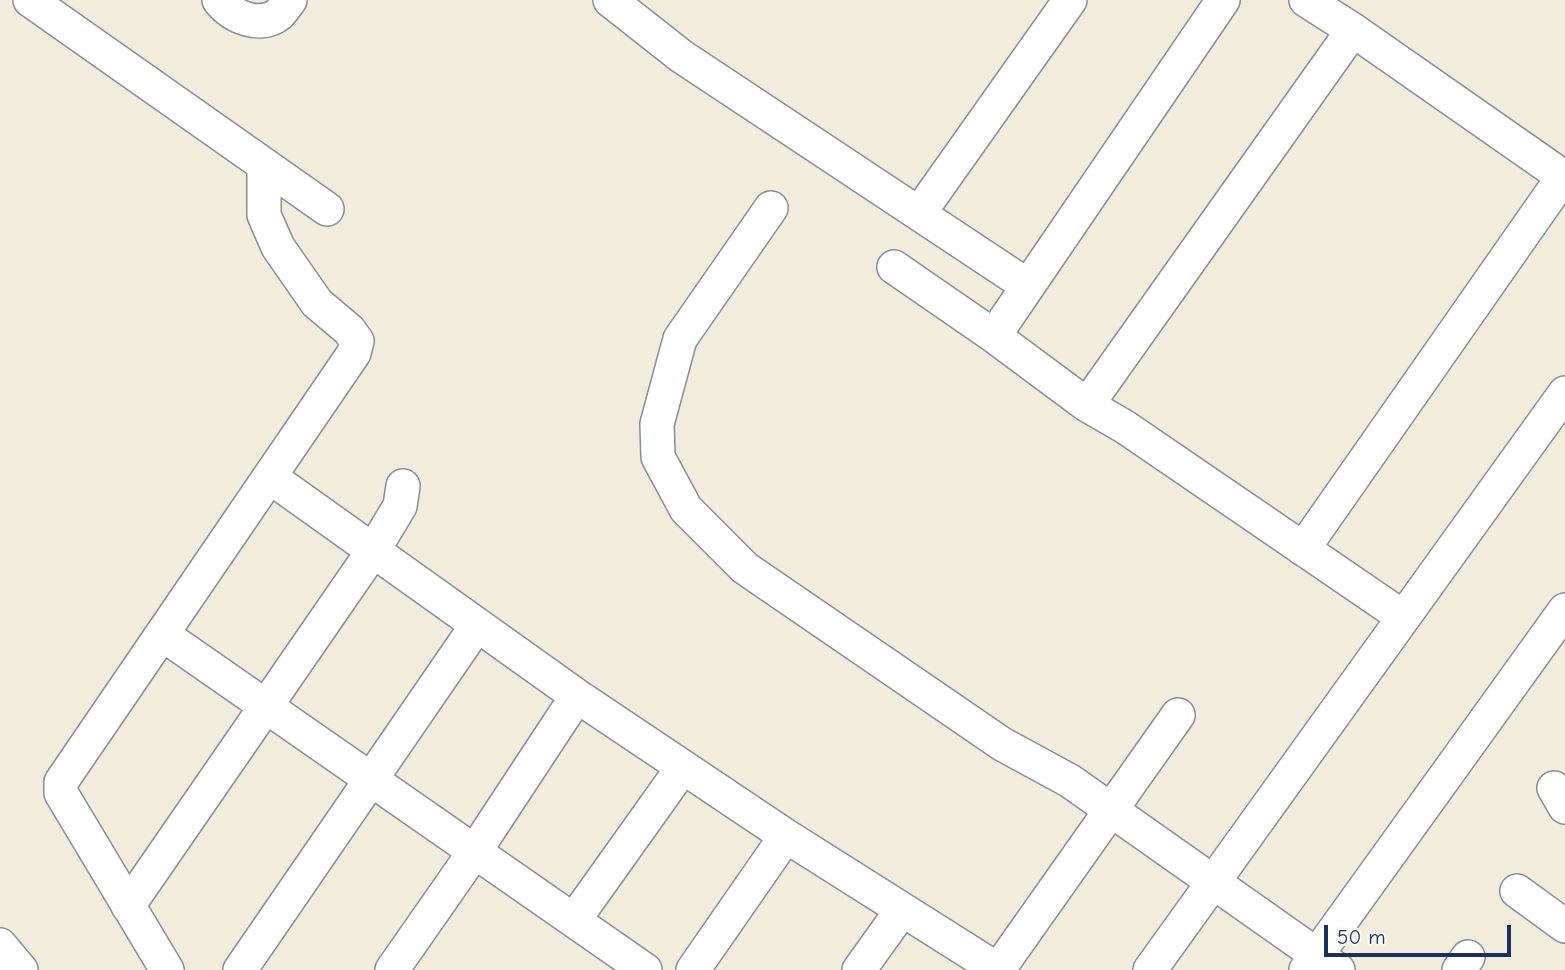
<!DOCTYPE html>
<html>
<head>
<meta charset="utf-8">
<style>
	body { margin:0 }
	#map { position:relative; width:1565px; height:970px; overflow:hidden; background:#f1ecdb; font-family:"Comic Neue",sans-serif }
	canvas { display:block }
	.scale { position:absolute; left:1324px; top:925px; width:187px; height:32px; box-sizing:border-box; border:4px solid #1b2f5e; border-top:0; padding-left:9px; font-size:21px; line-height:24px; white-space:nowrap; color:#1b2f5e; -webkit-text-stroke:5px #f6f6f2; paint-order:stroke }
</style>
</head>
<body>
<div id="map">
<canvas width="1565" height="970"></canvas>
<div class="scale">50 m</div>
</div>
<script>
const c = document.querySelector('canvas').getContext('2d');
c.lineJoin = 'round';
function strokePath(path, color, width, dash) { c.strokeStyle = color; c.lineWidth = width; c.lineCap = dash ? 'butt' : 'round'; c.setLineDash(dash || []); c.stroke(path); }
const minor = new Path2D(`
	M 30,0 L 327,209
	M 219,0 C 232,17 260,29 279,14 C 283,10 287,4 290,0
	M 610,0 L 681,56 L 1028,286
	M 1306,0 L 1353,30 L 1565,178
	M 771,208 L 680,339 L 667,387 L 657,424 L 658,457 L 686,509 L 745,568 L 1002,744 L 1070,781 L 1338,970
	M 920,212 L 1070,0
	M 894,267 L 994,336 L 1087,405 L 1125,427 L 1403,617
	M 994,336 L 1223,0
	M 1087,405 L 1353,30
	M 270,477 L 577,696 L 786,836 L 998,970
	M 1303,549 L 1563,177
	M 162,634 L 645,970
	M 1554,788 L 1565,807
	M 1517,891 L 1565,926
	M 128,906 L 373,551 L 400,506 L 403,486
	M 574,920 L 683,767
	M 0,945 L 21,970
	M 167,970 L 61,793 L 61,782 L 354,353 L 357,341 L 349,330 L 317,303 L 278,247 L 264,215 L 264,165
	M 240,970 L 477,625
	M 392,970 L 475,851 L 577,696
	M 693,970 L 786,836
	M 859,970 L 902,910
	M 998,970 L 1178,715
	M 1150,970 L 1565,393
	M 1306,970 L 1565,610
	M 1459,970 L 1468,957`);
strokePath(minor, '#868e9c', 36);
strokePath(minor, '#fff', 33);
</script>
</body>
</html>
